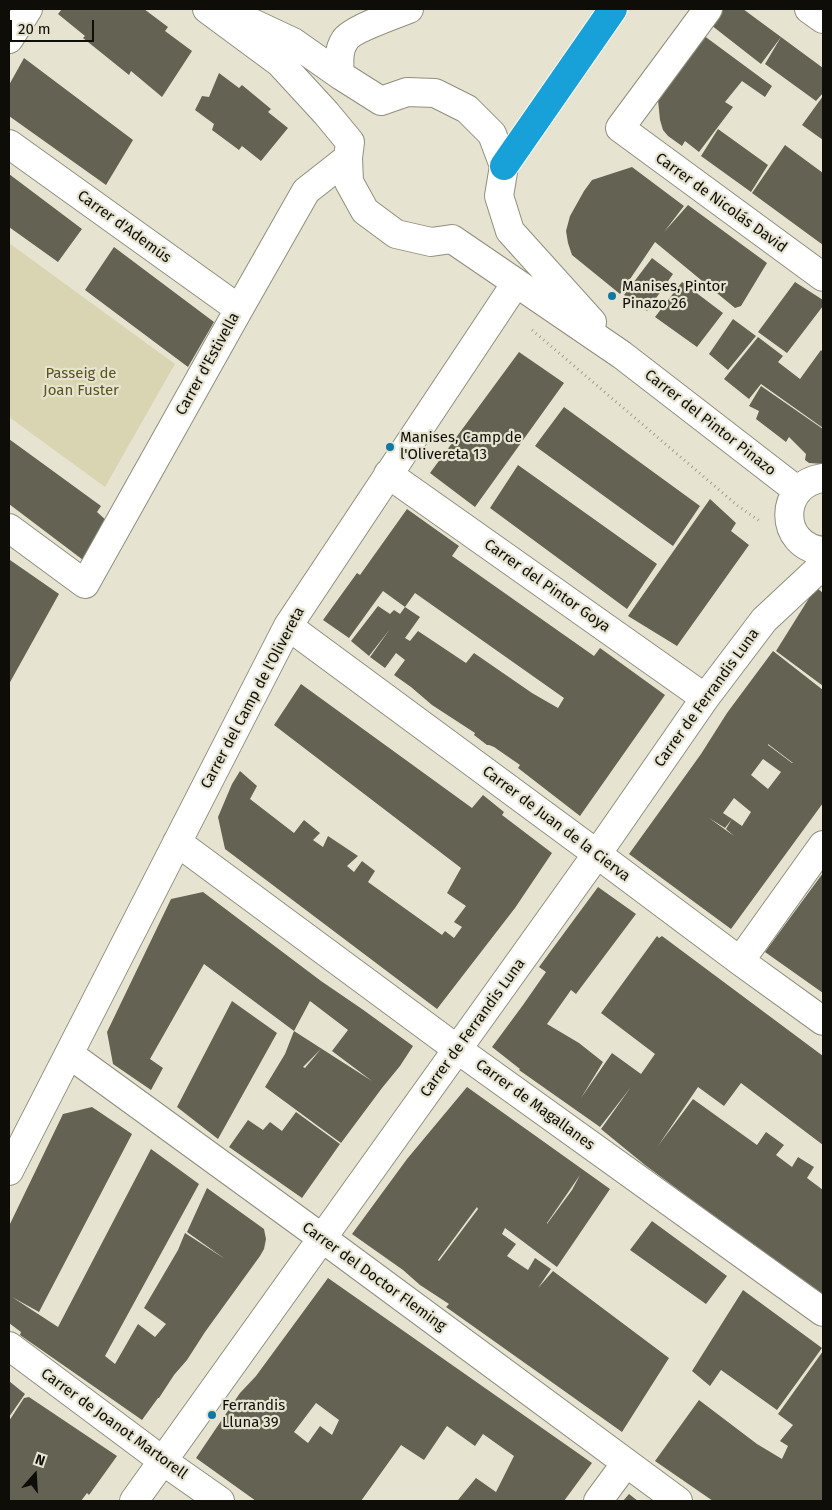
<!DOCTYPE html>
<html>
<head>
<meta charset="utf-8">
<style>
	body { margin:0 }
	#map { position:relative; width:832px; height:1510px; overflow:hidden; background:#e6e4d1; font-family:"Fira Sans",sans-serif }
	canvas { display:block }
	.frame { position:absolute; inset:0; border:10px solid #0e0d07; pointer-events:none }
	.north { position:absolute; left:10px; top:1450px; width:50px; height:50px; -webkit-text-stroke:4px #e6e4d1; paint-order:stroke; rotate:19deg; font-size:14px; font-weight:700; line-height:20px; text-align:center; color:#0e0d07 }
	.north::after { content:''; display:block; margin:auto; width:18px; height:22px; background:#0e0d07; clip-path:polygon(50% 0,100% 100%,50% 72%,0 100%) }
	.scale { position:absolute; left:10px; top:20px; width:84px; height:22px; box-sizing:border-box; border:2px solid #0e0d07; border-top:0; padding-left:6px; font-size:15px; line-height:18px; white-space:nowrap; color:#0e0d07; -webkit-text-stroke:4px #e6e4d1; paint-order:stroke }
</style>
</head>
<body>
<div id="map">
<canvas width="832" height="1510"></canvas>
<div class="frame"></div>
<div class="north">N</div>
<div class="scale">20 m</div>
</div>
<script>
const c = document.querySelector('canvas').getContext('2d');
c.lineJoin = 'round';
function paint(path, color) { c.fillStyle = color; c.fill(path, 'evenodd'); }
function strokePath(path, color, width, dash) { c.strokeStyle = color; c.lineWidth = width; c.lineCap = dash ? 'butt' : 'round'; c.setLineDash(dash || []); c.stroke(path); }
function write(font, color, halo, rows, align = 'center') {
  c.font = font + ' "Fira Sans",sans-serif'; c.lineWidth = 4.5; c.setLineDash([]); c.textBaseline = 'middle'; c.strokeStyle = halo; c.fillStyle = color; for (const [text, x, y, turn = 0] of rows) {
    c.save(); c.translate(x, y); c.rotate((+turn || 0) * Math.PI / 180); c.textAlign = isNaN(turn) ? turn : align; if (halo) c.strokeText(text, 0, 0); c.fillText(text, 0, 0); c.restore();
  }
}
paint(new Path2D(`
	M 9,243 L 175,364 L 105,487 L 9,417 Z`), '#d9d5b2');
paint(new Path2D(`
	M 62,9 L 144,9 L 168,27 L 165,31 L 192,51 L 162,97 L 131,71 L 129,75 L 83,38 L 85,36 L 58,14 Z
	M 724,9 L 743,9 L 823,68 L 823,93 L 816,101 L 765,64 L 781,37 L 761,64 L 711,25 Z
	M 703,35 L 772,86 L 765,97 L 742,81 L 725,102 L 733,107 L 699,152 L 685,141 L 682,146 L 668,136 L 663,130 L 660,120 L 657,90 Z
	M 24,58 L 133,140 L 106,185 L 9,116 L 9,85 Z
	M 219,73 L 239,88 L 242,85 L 271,109 L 268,112 L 288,128 L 261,161 L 242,146 L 239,150 L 212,130 L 214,124 L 195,110 L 202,96 L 209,97 Z
	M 823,96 L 823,140 L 802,125 Z
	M 718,129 L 768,165 L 751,192 L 701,156 Z
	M 785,145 L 823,173 L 823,245 L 752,193 Z
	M 632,167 L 684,206 L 664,232 L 688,205 L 767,263 L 741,306 L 735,308 L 655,242 L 620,294 L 572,255 L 568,243 L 566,231 L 570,216 L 584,191 L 592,180 Z
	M 9,174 L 82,229 L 58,262 L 9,227 Z
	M 114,247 L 214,322 L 188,367 L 85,290 Z
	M 652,258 L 673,274 L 647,311 L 624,295 Z
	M 682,282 L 723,313 L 697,347 L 655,317 Z
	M 795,282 L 823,300 L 823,306 L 787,353 L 758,332 Z
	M 733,319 L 756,336 L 728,370 L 709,354 Z
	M 758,337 L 783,356 L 778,362 L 800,379 L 821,350 L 823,352 L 823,428 L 761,384 L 749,399 L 724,379 Z
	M 519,352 L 564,383 L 475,507 L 430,473 Z
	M 761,386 L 823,429 L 823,464 L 809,463 L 805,460 L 806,454 L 789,437 L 786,442 L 756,419 L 759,411 L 749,406 Z
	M 564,407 L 700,506 L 673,546 L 535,446 Z
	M 9,439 L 101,506 L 97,512 L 108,522 L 87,563 L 9,504 Z
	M 518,465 L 657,564 L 627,609 L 490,508 Z
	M 710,499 L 736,523 L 731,531 L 749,545 L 677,646 L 628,616 Z
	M 407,509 L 459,546 L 452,556 L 594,656 L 600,648 L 665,695 L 580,816 L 518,768 L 520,765 L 494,747 L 489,745 L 487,745 L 474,735 L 475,733 L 432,705 L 411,687 L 394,675 L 405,660 L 396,653 L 385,668 L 370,657 L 390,629 L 369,656 L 351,641 L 378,606 L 390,614 L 394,610 L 400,614 L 405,607 L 420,617 L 405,638 L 410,641 L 418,631 L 466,663 L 474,653 L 532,693 L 558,708 L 564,698 L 415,593 L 405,607 L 383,591 L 349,638 L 323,620 L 357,573 L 360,575 Z
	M 10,560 L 59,594 L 9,684 L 9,562 Z
	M 816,587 L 823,593 L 823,686 L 776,651 Z
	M 773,651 L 823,690 L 823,803 L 731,929 L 629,854 L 701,754 L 727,713 ZM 768,744 L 793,763 L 792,763 L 768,745 ZM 763,759 L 781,772 L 768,789 L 751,775 ZM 734,798 L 751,812 L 742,826 L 732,819 L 726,829 L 734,836 L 709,818 L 725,828 L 732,819 L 723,813 Z
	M 301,684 L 472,808 L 483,795 L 504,812 L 502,815 L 552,853 L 515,908 L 437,1009 L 225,849 L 218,817 L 232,784 L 240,771 L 257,786 L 250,799 L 294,833 L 304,820 L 320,833 L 313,840 L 323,847 L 328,836 L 358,856 L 347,866 L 354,872 L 362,861 L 375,871 L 368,882 L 442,935 L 445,931 L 454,938 L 462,927 L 454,922 L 466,906 L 447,893 L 461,868 L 274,725 Z
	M 823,873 L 823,993 L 765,952 Z
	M 598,887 L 636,914 L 576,994 L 571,990 L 547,1024 L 579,1043 L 603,1062 L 581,1098 L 612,1053 L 641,1074 L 655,1054 L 601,1013 L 657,936 L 659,938 L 662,936 L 823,1056 L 823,1145 L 741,1083 L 724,1106 L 698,1087 L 658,1146 L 693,1099 L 757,1145 L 766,1132 L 784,1145 L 776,1155 L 792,1167 L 798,1157 L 814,1167 L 807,1178 L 823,1190 L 823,1297 L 645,1165 L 601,1129 L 631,1087 L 600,1127 L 519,1070 L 520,1069 L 492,1047 L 523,1005 L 546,972 L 539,967 Z
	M 203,892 L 321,981 L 362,1009 L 413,1046 L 400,1066 L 382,1088 L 341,1143 L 265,1087 L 285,1054 L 294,1031 L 372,1081 L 332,1051 L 348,1030 L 310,1001 L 294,1031 L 204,964 L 150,1059 L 163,1068 L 151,1090 L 113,1064 L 107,1032 L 171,899 ZM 321,1049 L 305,1068 L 303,1067 Z
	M 232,1001 L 277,1033 L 218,1139 L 177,1107 Z
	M 467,1087 L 610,1189 L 557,1267 L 505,1228 L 502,1234 L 516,1244 L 507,1256 L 528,1270 L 535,1258 L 551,1269 L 538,1288 L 553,1271 L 669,1358 L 622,1432 L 446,1307 L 449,1304 L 420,1285 L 403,1270 L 352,1234 L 407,1159 ZM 580,1175 L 572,1190 L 547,1224 L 547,1223 ZM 477,1207 L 478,1209 L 439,1261 L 438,1260 Z
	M 92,1107 L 132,1134 L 39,1312 L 12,1297 L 58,1327 L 151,1149 L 199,1184 L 105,1356 L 115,1364 L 138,1324 L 155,1337 L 166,1324 L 144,1308 L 178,1250 L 185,1233 L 225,1259 L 187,1232 L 207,1188 L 264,1229 L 266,1239 L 264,1249 L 260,1256 L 205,1332 L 187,1360 L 174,1375 L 159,1398 L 158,1398 L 142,1420 L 20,1335 L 21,1332 L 9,1323 L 9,1226 L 63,1114 Z
	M 296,1112 L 340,1144 L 302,1198 L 229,1147 L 248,1120 L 263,1130 L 270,1122 L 282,1131 Z
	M 652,1221 L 727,1276 L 706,1304 L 630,1250 Z
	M 328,1278 L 592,1463 L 564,1501 L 459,1501 L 458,1500 L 476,1478 L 496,1492 L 514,1456 L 483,1434 L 475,1446 L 447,1426 L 424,1460 L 401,1445 L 361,1501 L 256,1501 L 196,1458 L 240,1393 L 256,1376 ZM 316,1403 L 339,1420 L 332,1435 L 320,1426 L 308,1443 L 294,1432 Z
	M 743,1290 L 822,1348 L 777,1410 L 721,1370 L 710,1386 L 692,1371 Z
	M 823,1351 L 823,1501 L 713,1501 L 655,1461 L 699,1400 L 757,1444 L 782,1459 L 788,1446 L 780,1441 L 793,1425 L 778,1414 Z
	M 9,1381 L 25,1394 L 9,1417 Z
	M 29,1397 L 117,1456 L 89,1495 L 87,1493 L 81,1501 L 9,1501 L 9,1421 L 24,1398 Z
	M 629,1494 L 638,1501 L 623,1501 Z`), '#646252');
const minor = new Path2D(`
	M 207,9 L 280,63 L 326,113 L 350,142 L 348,158 L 349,182 L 365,211 L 396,234 L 431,242 L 452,239 L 622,355 L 798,491
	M 708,9 L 620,128 L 823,277
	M 809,9 L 823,19
	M 230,16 L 246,20 L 293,42 L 340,75 L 381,101 L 407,92 L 435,93 L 467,109 L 492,134 L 504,166 L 499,196 L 510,231 L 592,322
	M 9,39 L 28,9
	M 340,75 C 339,63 338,50 345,40 C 351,30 396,14 409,9
	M 9,144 L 239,309
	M 388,474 L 705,698
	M 823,478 C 778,484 778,546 823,551
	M 9,528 L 85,584 L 239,309 L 306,191 L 348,158
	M 288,626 L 597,854 L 740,961 L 823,1021
	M 177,842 L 457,1049 L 823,1312
	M 740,961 L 823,845
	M 69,1054 L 322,1238 L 678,1501
	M 9,1171 L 288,626 L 516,283
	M 9,1346 L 163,1461 L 220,1501
	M 134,1501 L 597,854 L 705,698 L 764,620 L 823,565
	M 598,1501 L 626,1463`);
const highway = new Path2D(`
	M 504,166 L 613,9`);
strokePath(minor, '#908e7d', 30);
strokePath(highway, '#fff', 30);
strokePath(new Path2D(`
	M 532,330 L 738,506 L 761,522`), '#a4a293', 3, [1, 4]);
strokePath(minor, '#fff', 28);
strokePath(highway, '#18a0d8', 28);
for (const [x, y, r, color] of [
	[612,296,5,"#1078a3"],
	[390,447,5,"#1078a3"],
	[212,1415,5,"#1078a3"]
]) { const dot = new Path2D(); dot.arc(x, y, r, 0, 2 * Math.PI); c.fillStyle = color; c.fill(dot); strokePath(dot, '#e6e4d1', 2); }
write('15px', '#0e0d07', '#e6e4d1', [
	["Carrer de Nicolás David",721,203,36],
	["Carrer d'Ademús",124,227,36],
	["Carrer d'Estivella",208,364,-61],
	["Carrer del Pintor Pinazo",710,423,38],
	["Carrer del Pintor Goya",547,586,35],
	["Carrer del Camp de l'Olivereta",253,698,-62],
	["Carrer de Ferrandis Luna",707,698,-54],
	["Carrer de Juan de la Cierva",556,824,37],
	["Carrer de Ferrandis Luna",473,1028,-54],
	["Carrer de Magallanes",535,1105,36],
	["Carrer del Doctor Fleming",374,1277,36],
	["Carrer de Joanot Martorell",114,1424,36]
]);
write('15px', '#0e0d07', '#e6e4d1', [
	["Manises, Pintor",622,287],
	["Pinazo 26",622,304],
	["Manises, Camp de",400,438],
	["l'Olivereta 13",400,455],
	["Ferrandis",222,1406],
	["Lluna 39",222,1423]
], 'left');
write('15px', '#5a531b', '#e6e4d1', [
	["Passeig de",81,374],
	["Joan Fuster",81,391]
]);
</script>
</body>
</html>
